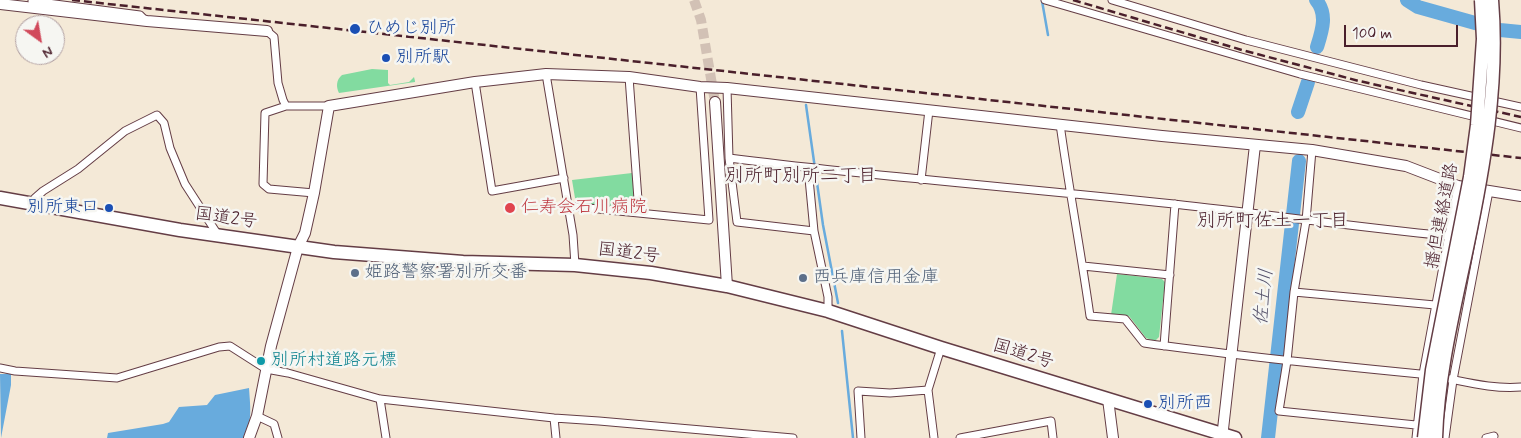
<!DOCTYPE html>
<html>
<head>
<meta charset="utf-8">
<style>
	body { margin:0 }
	#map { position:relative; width:1521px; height:438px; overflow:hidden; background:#f4e9d7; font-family:Mynerve,sans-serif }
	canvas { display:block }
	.north { position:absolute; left:15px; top:15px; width:50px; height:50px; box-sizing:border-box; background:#f6f6f2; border:1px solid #b1a0a2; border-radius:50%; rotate:148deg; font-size:14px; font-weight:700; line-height:20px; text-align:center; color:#4a1f2b }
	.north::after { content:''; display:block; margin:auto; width:18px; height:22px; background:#d1495b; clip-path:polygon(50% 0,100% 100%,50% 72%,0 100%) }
	.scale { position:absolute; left:1344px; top:25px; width:114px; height:22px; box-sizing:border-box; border:2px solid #4a1f2b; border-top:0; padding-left:6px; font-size:15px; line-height:18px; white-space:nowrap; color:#4a1f2b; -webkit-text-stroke:4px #f6f6f2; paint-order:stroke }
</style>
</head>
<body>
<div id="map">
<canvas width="1521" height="438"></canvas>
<div class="north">N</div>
<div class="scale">100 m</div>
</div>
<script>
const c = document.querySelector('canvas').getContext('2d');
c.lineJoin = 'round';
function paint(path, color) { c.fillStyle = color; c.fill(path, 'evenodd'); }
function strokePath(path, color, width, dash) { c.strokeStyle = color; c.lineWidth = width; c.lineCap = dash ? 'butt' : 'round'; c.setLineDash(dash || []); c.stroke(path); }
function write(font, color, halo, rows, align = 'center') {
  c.font = font + ' Mynerve,"Klee One",sans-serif'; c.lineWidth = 5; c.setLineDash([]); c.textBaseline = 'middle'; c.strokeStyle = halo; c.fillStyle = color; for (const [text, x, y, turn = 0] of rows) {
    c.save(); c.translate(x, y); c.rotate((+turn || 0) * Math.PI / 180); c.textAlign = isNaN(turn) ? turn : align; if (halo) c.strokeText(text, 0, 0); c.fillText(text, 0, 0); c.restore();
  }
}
paint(new Path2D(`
	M 372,69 L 388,70 L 388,83 L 390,85 L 409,82 L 414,77 L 415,81 L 415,82 L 339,93 C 336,87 336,80 342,75 Z
	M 632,173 L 636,204 L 632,209 L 577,203 L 575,198 L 572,180 Z
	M 1117,274 L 1162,279 L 1165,282 L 1159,337 L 1155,341 L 1146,338 L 1129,316 L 1111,315 Z`), '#82dba0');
paint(new Path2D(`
	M 0,374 L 11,374 L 11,385 L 1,438 Z
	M 249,388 C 250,405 253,422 244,438 L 107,438 L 108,433 L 163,424 L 169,422 L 179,407 L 207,405 L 215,395 Z`), '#68abdd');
strokePath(new Path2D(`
	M 1042,1 L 1048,35
	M 806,105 L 823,225 L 838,303
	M 842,331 L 853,438`), '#68abdd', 2.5);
strokePath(new Path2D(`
	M 1316,0 C 1328,14 1322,31 1317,47
	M 1407,0 L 1418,7 L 1500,30 L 1521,32
	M 1298,112 L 1308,82
	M 1268,438 L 1299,161`), '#68abdd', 14);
strokePath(new Path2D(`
	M 694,0 L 701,20 L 715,102`), '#d2c1b5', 10, [10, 5]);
const street = new Path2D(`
	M 1045,0 L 1300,74 L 1521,128
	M 1112,0 L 1246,40 L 1421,85 L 1521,107
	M 32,1 L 140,15 L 146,21
	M 267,31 L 274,37 L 278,83 L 283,100 L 286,106 L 329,106
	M 546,74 L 573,235 L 575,265
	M 629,77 L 639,213
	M 475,82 L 492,191 L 564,178
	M 727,88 L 729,158 L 737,222 L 814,231
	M 286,106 L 265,113 L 263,184 L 269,189 L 314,193
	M 1060,124 C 1069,189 1081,252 1090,316 L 1125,319 L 1144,343 C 1236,356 1328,365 1420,374 C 1454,378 1487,390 1521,387
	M 1312,150 L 1306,221 L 1294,292 L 1287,361 L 1279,411 L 1416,425
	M 729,158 C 877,177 1025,188 1174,204 C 1265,214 1356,227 1448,236
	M 808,168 L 814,231 L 828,297 L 828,311
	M 921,180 L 929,110
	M 33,203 L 35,198 L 43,191 L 78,169 L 125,131 L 157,115 L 164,123 L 170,148 L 185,184 L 218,235
	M 568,206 L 709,220 L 700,87
	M 1083,266 L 1170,275
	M 1294,292 L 1435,305
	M 1164,346 L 1175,204
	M 0,368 L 15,371 L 117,378 L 219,347 L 230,346 L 266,369 L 288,373 L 380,399 L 554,418 L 599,421 L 793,438
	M 380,399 L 386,438
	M 257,416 L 274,424 L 278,438
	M 554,418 L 556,438
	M 861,438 L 858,391 L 890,393 L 928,390
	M 934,438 L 928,390 L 941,348
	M 960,438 L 1051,421 L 1053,438
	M 1416,438 L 1423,374 L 1458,186
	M 1445,438 L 1453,380 L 1489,191
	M 1486,438 L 1494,436`);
const secondary = new Path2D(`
	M 0,4 L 147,21 L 267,31
	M 715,102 L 727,286
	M 1108,399 L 1113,438
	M 249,438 L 257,416 L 271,346 L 298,247 L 305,233 L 314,193 L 329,106 L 475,82 L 546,74 L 629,77 L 700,87 L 727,88 L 1162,136 L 1312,150 L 1406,166 L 1458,186 L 1521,196
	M 1222,438 L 1255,145`);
const highway = new Path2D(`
	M 0,198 L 180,230 L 334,252 L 463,262 L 575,265 L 651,273 L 727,286 L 828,311 L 941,348 L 1235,438`);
strokePath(street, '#643d45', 9);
strokePath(secondary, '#643d45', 12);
strokePath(highway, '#643d45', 15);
strokePath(street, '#fff', 7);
strokePath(secondary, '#fff', 10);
strokePath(highway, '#fff', 12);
strokePath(new Path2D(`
	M 72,0 L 1521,158
	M 1073,0 L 1242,50 L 1359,81 L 1521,117`), '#4a1f2b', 2.5, [8, 4]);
const highwayBridge = new Path2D(`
	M 1424,438 L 1432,370 L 1470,177 L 1477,125 L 1483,39 L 1481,0
	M 1436,438 C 1438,374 1454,310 1467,248 C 1484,167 1499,83 1492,0`);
strokePath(highwayBridge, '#643d45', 15, []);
strokePath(highwayBridge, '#fff', 12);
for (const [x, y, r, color] of [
	[355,29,6,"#1a4fb4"],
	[386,58,5,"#1a4fb4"],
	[109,208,5,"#1a4fb4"],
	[510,208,6,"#e0444e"],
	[355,273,5,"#5c6f8a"],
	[803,278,5,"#5c6f8a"],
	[261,361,5,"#0f9aa8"],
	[1148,404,5,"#1a4fb4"]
]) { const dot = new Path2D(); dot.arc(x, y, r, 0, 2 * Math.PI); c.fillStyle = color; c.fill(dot); strokePath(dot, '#f6f6f2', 2); }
write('18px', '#164399', '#f6f6f2', [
	["ひめじ別所",366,29],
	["別所駅",396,58],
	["別所東口",99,208,"right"],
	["別所西",1158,404]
], 'left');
write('18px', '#be3a42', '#f6f6f2', [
	["仁寿会石川病院",521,208]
], 'left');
write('18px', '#4a1f2b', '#f6f6f2', [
	["播但連絡道路",1443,216,-79],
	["国道2号",226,219,8],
	["国道2号",629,254,7],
	["国道2号",1023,355,17]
]);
write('18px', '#4e5e75', '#f6f6f2', [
	["姫路警察署別所交番",365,273],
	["西兵庫信用金庫",813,278]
], 'left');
write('18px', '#0d838f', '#f6f6f2', [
	["別所村道路元標",271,361]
], 'left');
write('19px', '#4a1f2b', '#f6f6f2', [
	["別所町別所二丁目",801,177],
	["別所町佐土一丁目",1273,222]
]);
write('italic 19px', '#545069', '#f6f6f2', [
	["佐土川",1265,297,-84]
]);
</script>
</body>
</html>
